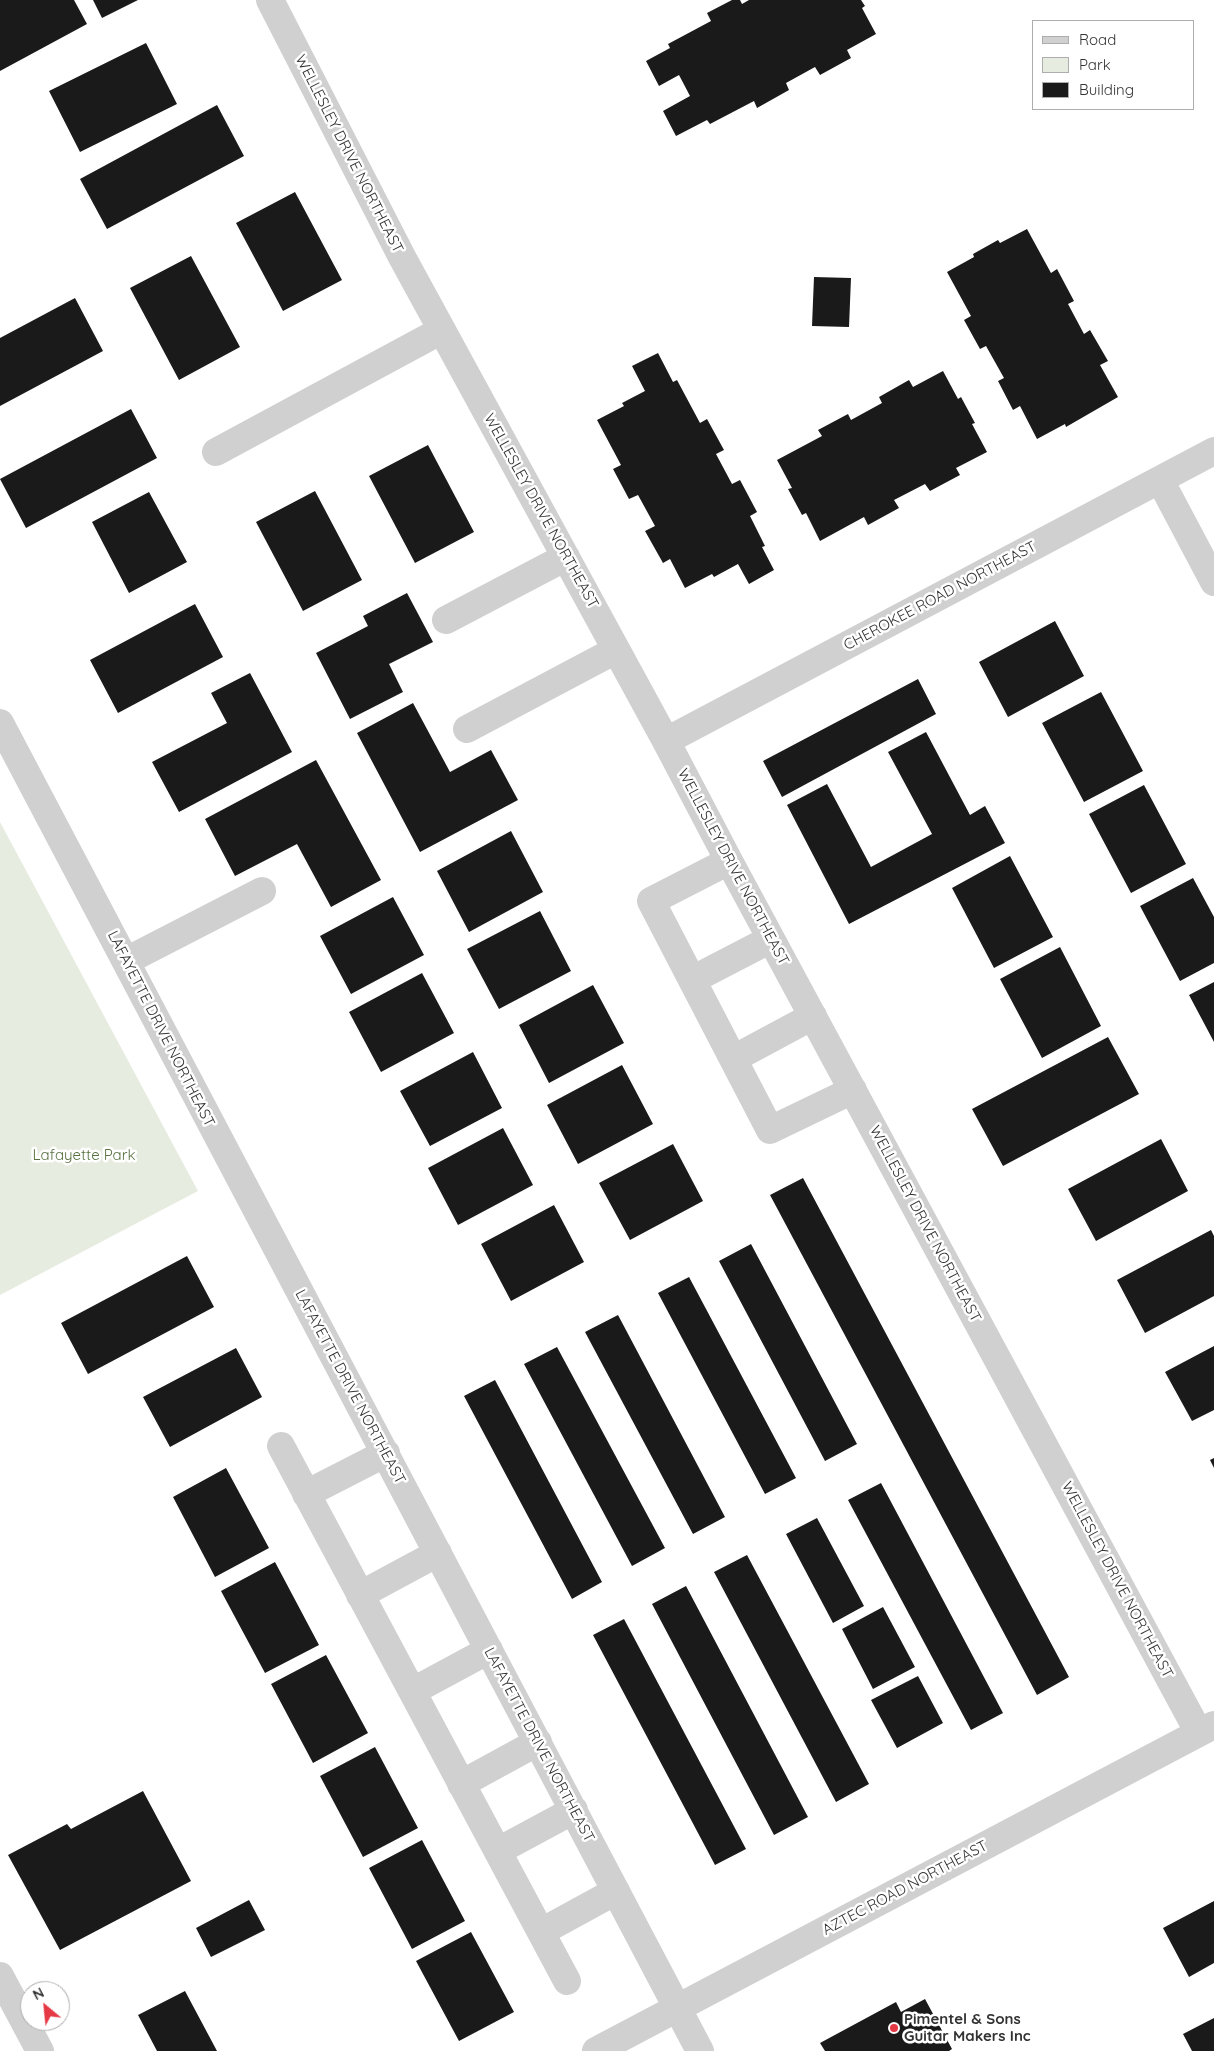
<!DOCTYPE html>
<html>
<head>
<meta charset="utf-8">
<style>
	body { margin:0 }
	#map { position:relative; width:1214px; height:2051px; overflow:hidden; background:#fff; font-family:Quicksand,sans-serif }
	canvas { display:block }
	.legend { position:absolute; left:1032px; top:20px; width:162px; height:90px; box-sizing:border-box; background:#fff; border:1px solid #adadad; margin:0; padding:6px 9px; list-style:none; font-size:15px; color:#333 }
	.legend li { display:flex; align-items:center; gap:10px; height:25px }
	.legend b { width:25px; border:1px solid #adadad }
	.north { position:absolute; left:20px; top:1981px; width:50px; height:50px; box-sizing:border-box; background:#fff; border:1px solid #adadad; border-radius:50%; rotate:332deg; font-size:14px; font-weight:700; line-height:20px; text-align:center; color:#333 }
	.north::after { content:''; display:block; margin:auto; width:18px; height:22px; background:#e63946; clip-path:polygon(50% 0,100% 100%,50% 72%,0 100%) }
</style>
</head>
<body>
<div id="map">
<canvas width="1214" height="2051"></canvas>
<ul class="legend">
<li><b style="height:6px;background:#d0d0d0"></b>Road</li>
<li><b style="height:14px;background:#e6ecdf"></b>Park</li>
<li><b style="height:14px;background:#1a1a1a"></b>Building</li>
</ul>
<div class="north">N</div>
</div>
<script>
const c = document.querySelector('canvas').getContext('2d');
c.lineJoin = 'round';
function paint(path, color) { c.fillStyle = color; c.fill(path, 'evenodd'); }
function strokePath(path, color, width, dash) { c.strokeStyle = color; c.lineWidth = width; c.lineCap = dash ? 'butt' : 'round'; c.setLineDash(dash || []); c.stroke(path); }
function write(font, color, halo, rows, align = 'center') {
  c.font = font + ' Quicksand,sans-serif'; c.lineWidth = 5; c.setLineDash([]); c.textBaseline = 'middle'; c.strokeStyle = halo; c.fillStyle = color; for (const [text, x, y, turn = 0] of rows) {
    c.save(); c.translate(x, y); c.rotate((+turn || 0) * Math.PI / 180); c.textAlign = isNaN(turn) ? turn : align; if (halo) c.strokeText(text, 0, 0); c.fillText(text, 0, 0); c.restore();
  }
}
paint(new Path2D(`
	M 0,822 L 198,1191 L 0,1295 Z`), '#e6ecdf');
paint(new Path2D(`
	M 0,0 L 74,0 L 87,24 L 0,71 Z
	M 93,0 L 138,0 L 102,18 Z
	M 732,0 L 740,0 L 742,4 L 749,0 L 861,0 L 865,6 L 862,8 L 876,34 L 847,50 L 851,58 L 820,75 L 815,67 L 786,83 L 789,90 L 757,108 L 754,101 L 710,124 L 707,120 L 676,136 L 663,111 L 690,96 L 679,75 L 659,86 L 646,61 L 670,48 L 668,44 L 711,21 L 707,13 Z
	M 146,43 L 177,104 L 80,152 L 49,91 Z
	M 217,105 L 244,156 L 107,229 L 80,179 Z
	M 295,192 L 342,280 L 283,311 L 236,223 Z
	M 1027,229 L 1051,273 L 1057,269 L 1074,301 L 1068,304 L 1084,334 L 1090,330 L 1108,361 L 1100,365 L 1118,397 L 1066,427 L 1065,424 L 1037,439 L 1020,406 L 1013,410 L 998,381 L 1004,378 L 986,346 L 980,349 L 964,320 L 971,316 L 947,272 L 974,257 L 973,254 L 998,240 L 1000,243 Z
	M 191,256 L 240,347 L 179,380 L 130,288 Z
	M 814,277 L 851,278 L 849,327 L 812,326 Z
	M 75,298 L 103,351 L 0,406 L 0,338 Z
	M 658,353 L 673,382 L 677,380 L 700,423 L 707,419 L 724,450 L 716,454 L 732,484 L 740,480 L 757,512 L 750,516 L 765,546 L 762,547 L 774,570 L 749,584 L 738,564 L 714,577 L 712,574 L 685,588 L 670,559 L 663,563 L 645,531 L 655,526 L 638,495 L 629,499 L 613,469 L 621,465 L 597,420 L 624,406 L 622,403 L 645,391 L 632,366 Z
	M 943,371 L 958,399 L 961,397 L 975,423 L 972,424 L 987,452 L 956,468 L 960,475 L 930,491 L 925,484 L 894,500 L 899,508 L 868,525 L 864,517 L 820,541 L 806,513 L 802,515 L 788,489 L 792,488 L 777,460 L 822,436 L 818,430 L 848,414 L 851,420 L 882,403 L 879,397 L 909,380 L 913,387 Z
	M 131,409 L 157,458 L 26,528 L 0,479 Z
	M 428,445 L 474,532 L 415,563 L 369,476 Z
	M 315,491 L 362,580 L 303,611 L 256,522 Z
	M 149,492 L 187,562 L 129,593 L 92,522 Z
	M 407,593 L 433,642 L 389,664 L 403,692 L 350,719 L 316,653 L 368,626 L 363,616 Z
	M 195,604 L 223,657 L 118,713 L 90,660 Z
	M 1055,621 L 1084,676 L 1008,717 L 979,662 Z
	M 250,673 L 292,752 L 179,812 L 152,762 L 227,723 L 211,693 Z
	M 918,679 L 936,714 L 782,797 L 763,761 Z
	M 1101,692 L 1143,771 L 1084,802 L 1042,723 Z
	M 413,703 L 450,772 L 491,750 L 518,800 L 420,852 L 357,733 Z
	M 926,732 L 970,815 L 985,806 L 1005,843 L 849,924 L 787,805 L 827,784 L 871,867 L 932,834 L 888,752 Z
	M 316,760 L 381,880 L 331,907 L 297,844 L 235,876 L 205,819 Z
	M 1144,785 L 1186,864 L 1131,893 L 1089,814 Z
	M 511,831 L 543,892 L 469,932 L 437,871 Z
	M 1010,856 L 1053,937 L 994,968 L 952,888 Z
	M 1193,878 L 1214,917 L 1214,963 L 1180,981 L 1140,906 Z
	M 393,897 L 424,955 L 351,994 L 320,936 Z
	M 540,911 L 571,971 L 499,1009 L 467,949 Z
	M 1060,947 L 1101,1026 L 1042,1058 L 1000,979 Z
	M 422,973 L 454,1033 L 381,1072 L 349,1012 Z
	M 1214,982 L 1214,1042 L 1189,995 Z
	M 593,985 L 624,1043 L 549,1083 L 519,1025 Z
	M 1108,1037 L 1139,1094 L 1003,1166 L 972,1109 Z
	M 473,1052 L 502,1108 L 430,1146 L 400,1091 Z
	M 622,1065 L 653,1124 L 578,1164 L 547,1105 Z
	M 503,1128 L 533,1185 L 458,1225 L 428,1168 Z
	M 1161,1139 L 1188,1191 L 1096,1241 L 1068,1189 Z
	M 673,1144 L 703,1201 L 630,1240 L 599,1183 Z
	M 803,1178 L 1069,1677 L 1037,1695 L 770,1195 Z
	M 554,1205 L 584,1262 L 511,1301 L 481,1244 Z
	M 1211,1230 L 1214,1236 L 1214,1296 L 1145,1333 L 1117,1280 Z
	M 751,1244 L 857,1444 L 825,1461 L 719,1261 Z
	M 187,1256 L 214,1307 L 88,1374 L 61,1323 Z
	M 689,1277 L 796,1478 L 765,1494 L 658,1293 Z
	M 618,1315 L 725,1517 L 693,1534 L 585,1332 Z
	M 1214,1346 L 1214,1410 L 1192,1421 L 1165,1372 Z
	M 557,1347 L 665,1548 L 632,1566 L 524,1364 Z
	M 236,1348 L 262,1397 L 170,1447 L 143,1397 Z
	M 495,1380 L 602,1582 L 572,1599 L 464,1396 Z
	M 1214,1458 L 1214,1468 L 1210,1460 Z
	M 226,1468 L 269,1548 L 215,1577 L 173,1497 Z
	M 881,1483 L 1003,1713 L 971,1730 L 848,1500 Z
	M 817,1518 L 864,1606 L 833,1623 L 786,1534 Z
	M 747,1555 L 869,1784 L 836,1802 L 714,1572 Z
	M 275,1562 L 319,1645 L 265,1673 L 221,1591 Z
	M 686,1586 L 808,1817 L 774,1835 L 652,1604 Z
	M 883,1607 L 915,1667 L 873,1689 L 842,1629 Z
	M 624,1619 L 746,1849 L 715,1865 L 593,1635 Z
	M 326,1655 L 368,1733 L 313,1763 L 271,1684 Z
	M 918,1676 L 943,1723 L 897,1748 L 871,1700 Z
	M 375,1747 L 418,1828 L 363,1857 L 320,1776 Z
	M 143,1791 L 191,1881 L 60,1950 L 8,1855 L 67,1824 L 71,1829 Z
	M 422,1840 L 465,1921 L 412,1949 L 369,1868 Z
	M 249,1900 L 265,1930 L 211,1957 L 196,1928 Z
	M 1214,1901 L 1214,1963 L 1189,1977 L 1163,1928 Z
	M 471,1932 L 514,2012 L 459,2041 L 416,1961 Z
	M 185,1991 L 217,2051 L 157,2051 L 138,2015 Z
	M 925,1999 L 952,2049 L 949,2051 L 825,2051 L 820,2043 L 896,2002 L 901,2012 Z
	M 1214,2018 L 1214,2051 L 1192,2051 L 1183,2034 Z`), '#1a1a1a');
strokePath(new Path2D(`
	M 270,0 L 402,257 L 666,741 L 729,861 L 1199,1733
	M 216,452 L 442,330
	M 1160,480 L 1214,582
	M 446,620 L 566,557
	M 0,723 L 700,2051
	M 467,729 L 616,650
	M 666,741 L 1214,451
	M 729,861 L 651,901 L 770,1130 L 853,1090
	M 126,961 L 262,891
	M 692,980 L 771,939
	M 733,1059 L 813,1016
	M 281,1446 L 567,1981
	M 306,1494 L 386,1453
	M 360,1595 L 438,1553
	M 413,1691 L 489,1650
	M 461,1784 L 538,1742
	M 498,1851 L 574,1810
	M 541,1932 L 616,1891
	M 0,1976 L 40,2051
	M 596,2051 L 1214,1725`), '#d0d0d0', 28);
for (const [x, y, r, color] of [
	[894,2028,5,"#e63946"]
]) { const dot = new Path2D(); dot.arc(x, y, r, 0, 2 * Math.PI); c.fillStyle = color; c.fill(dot); strokePath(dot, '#fff', 2); }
write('15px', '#333', '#fff', [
	["WELLESLEY DRIVE NORTHEAST",349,154,63],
	["WELLESLEY DRIVE NORTHEAST",541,511,61],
	["CHEROKEE ROAD NORTHEAST",940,596,-28],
	["WELLESLEY DRIVE NORTHEAST",733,867,62],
	["LAFAYETTE DRIVE NORTHEAST",161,1029,63],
	["WELLESLEY DRIVE NORTHEAST",925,1224,62],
	["LAFAYETTE DRIVE NORTHEAST",350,1387,62],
	["WELLESLEY DRIVE NORTHEAST",1117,1580,62],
	["LAFAYETTE DRIVE NORTHEAST",539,1745,62],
	["AZTEC ROAD NORTHEAST",905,1888,-28]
]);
write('15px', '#56703f', '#fff', [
	["Lafayette Park",84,1155]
]);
write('bold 15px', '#333', '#fff', [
	["Pimentel & Sons",904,2019],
	["Guitar Makers Inc",904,2036]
], 'left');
</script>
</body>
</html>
